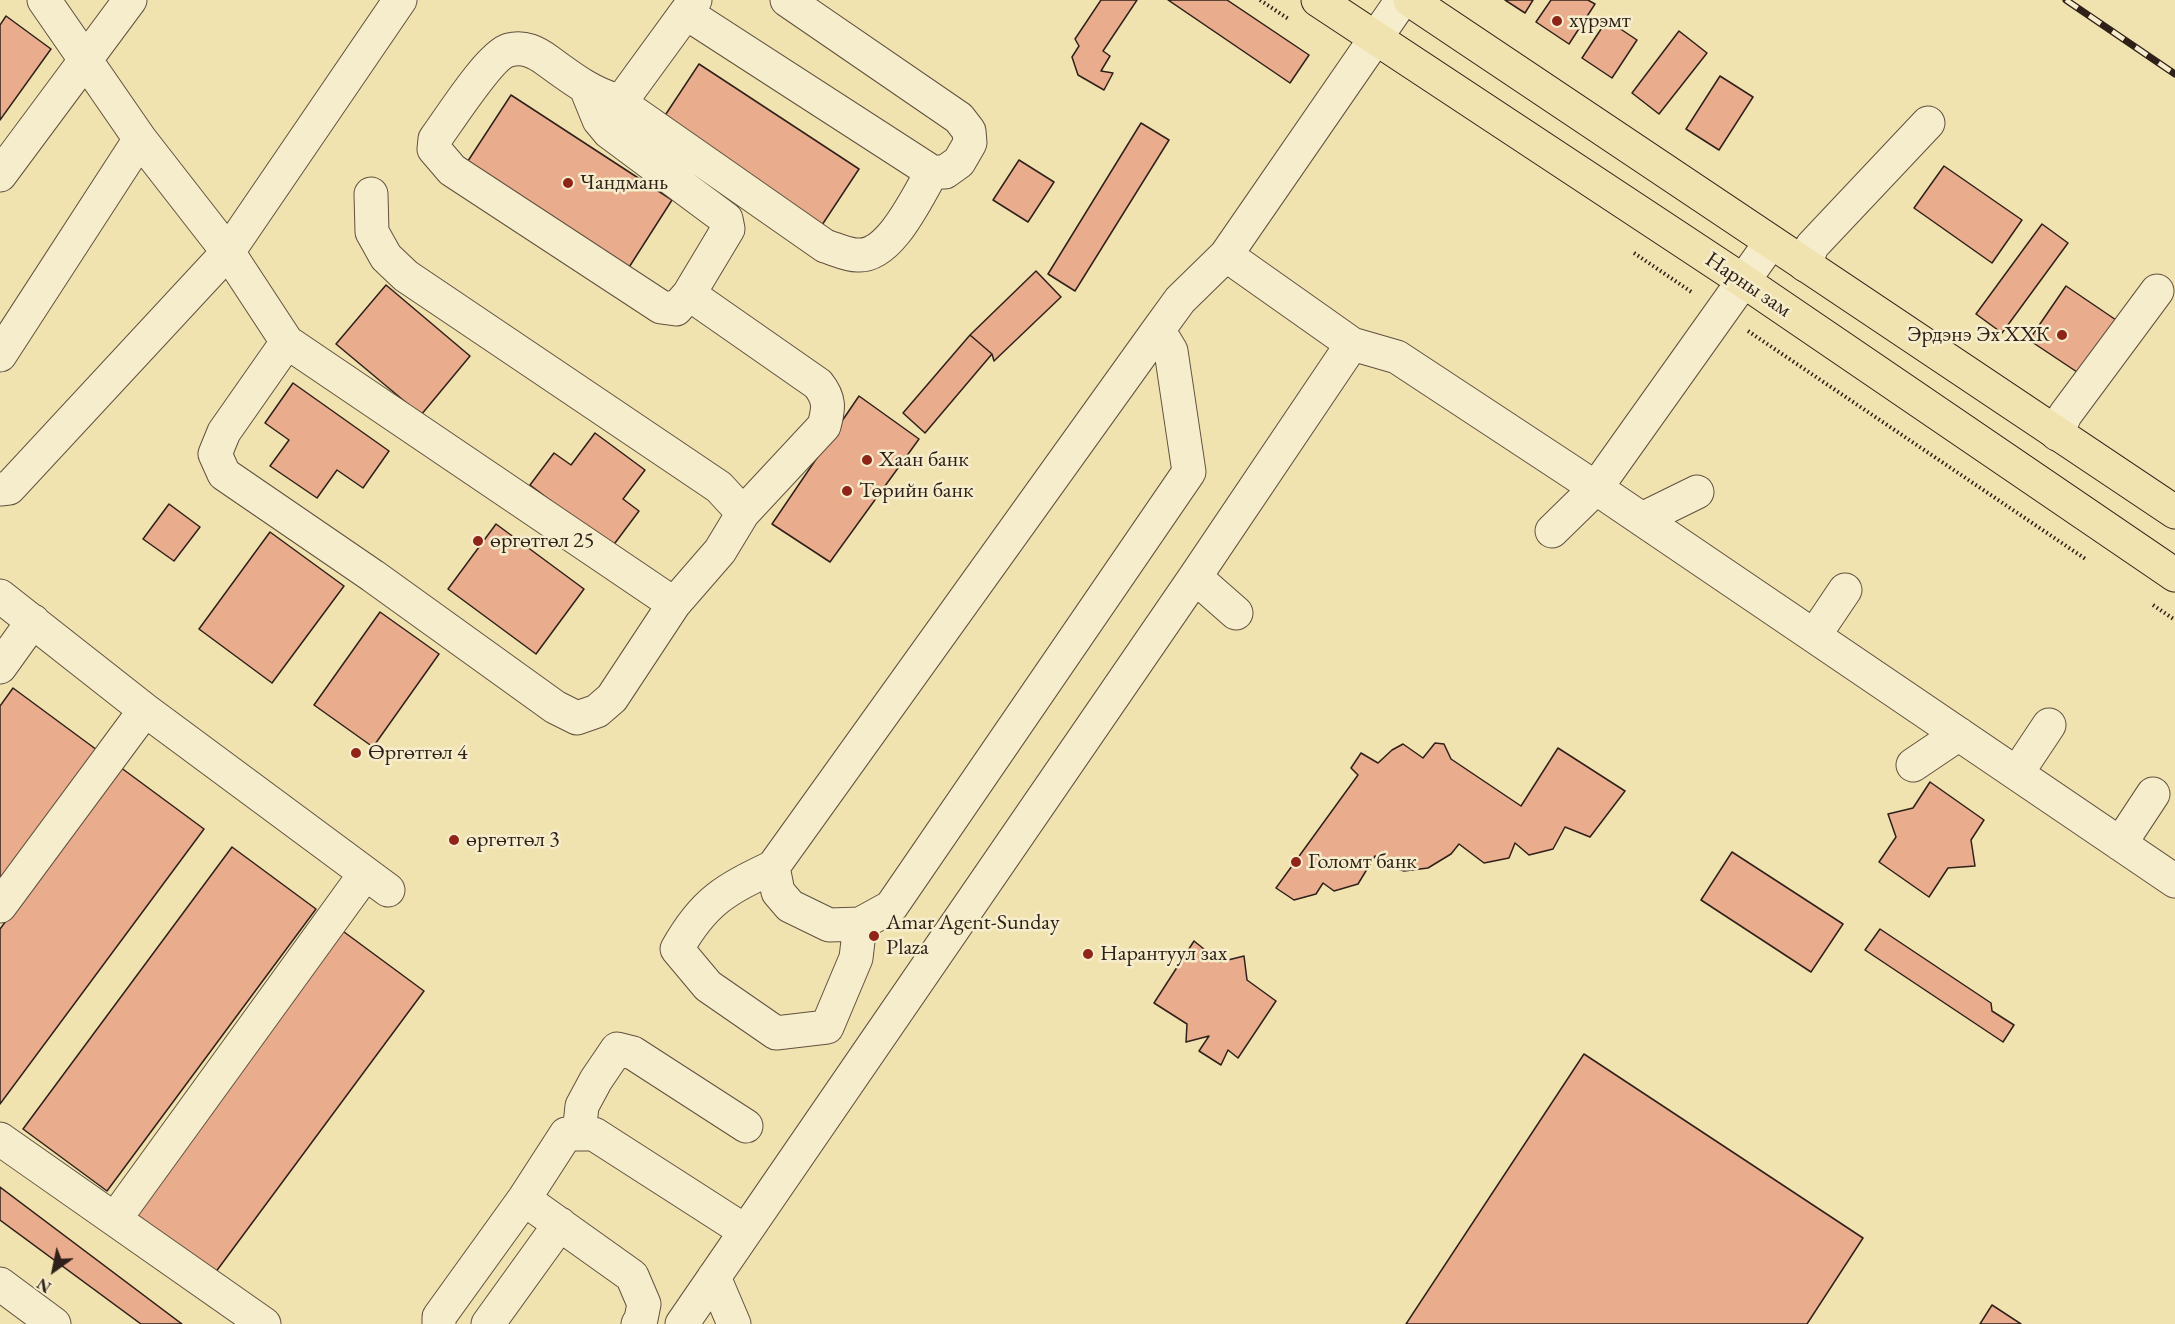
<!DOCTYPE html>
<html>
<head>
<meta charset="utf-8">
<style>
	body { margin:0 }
	#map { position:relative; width:2175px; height:1324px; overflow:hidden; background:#f1e3b0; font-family:"EB Garamond",serif }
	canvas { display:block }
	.north { position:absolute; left:24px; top:1240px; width:60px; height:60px; -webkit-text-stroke:4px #f6edcc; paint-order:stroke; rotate:213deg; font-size:16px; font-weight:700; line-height:24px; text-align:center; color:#2f2019 }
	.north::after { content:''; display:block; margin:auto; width:21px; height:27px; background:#2f2019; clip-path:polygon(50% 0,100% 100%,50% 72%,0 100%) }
</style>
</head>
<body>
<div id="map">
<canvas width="2175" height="1324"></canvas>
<div class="north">N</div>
</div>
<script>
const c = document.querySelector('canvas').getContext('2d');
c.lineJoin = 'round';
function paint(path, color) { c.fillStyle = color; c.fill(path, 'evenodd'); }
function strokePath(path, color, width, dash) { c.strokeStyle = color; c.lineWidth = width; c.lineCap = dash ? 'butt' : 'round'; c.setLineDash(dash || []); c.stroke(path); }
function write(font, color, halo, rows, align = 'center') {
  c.font = font + ' "EB Garamond",serif'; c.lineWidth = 5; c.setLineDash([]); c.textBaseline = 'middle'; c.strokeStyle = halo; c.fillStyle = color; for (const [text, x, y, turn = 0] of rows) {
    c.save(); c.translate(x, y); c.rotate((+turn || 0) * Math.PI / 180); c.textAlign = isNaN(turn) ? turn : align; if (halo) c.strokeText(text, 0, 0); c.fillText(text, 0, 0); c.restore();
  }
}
const building = new Path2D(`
	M 1101,0 L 1137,0 L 1103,51 L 1110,56 L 1101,71 L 1113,73 L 1104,90 L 1078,75 L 1072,57 L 1079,46 L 1075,39 Z
	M 1168,0 L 1227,0 L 1309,55 L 1290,83 Z
	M 1505,0 L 1533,0 L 1525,13 Z
	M 1551,0 L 1588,0 L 1595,4 L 1569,44 L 1536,22 Z
	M 6,16 L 51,49 L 0,120 L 0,25 Z
	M 1607,20 L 1637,40 L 1612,78 L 1582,58 Z
	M 1679,31 L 1707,53 L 1659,114 L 1632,93 Z
	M 699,64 L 859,169 L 822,225 L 662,120 Z
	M 1720,76 L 1753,97 L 1719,150 L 1686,129 Z
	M 511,95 L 672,200 L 626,272 L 464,167 Z
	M 1141,123 L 1169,140 L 1075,291 L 1048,274 Z
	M 1019,160 L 1054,182 L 1028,222 L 993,200 Z
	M 1944,166 L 2022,220 L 1992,263 L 1914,208 Z
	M 2042,224 L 2068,243 L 2002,333 L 1976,314 Z
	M 1036,271 L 1061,297 L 994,361 L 992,354 L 970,335 Z
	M 386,285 L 470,356 L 421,415 L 336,344 Z
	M 2066,286 L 2122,324 L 2086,378 L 2029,340 Z
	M 970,335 L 992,354 L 925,433 L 903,413 Z
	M 293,383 L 389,451 L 363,488 L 337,470 L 317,498 L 270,466 L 289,440 L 265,423 Z
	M 859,396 L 919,439 L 830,562 L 772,524 Z
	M 595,433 L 645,470 L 623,499 L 639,511 L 612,547 L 530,485 L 554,453 L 571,465 Z
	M 169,504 L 200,527 L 174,561 L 143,539 Z
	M 496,524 L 584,589 L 536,654 L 448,589 Z
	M 270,532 L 344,586 L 272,683 L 199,629 Z
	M 380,612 L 439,654 L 373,747 L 314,705 Z
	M 13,688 L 97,750 L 0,881 L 0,706 Z
	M 1435,743 L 1444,744 L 1451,759 L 1521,806 L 1558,748 L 1625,791 L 1590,837 L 1565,827 L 1553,849 L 1529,855 L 1515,843 L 1509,858 L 1484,863 L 1459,844 L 1451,854 L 1428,868 L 1404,871 L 1392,867 L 1375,856 L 1358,884 L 1334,891 L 1323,883 L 1316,894 L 1294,900 L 1276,888 L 1358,775 L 1351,768 L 1361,753 L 1378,763 L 1392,750 L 1403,744 L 1423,758 Z
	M 120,767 L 204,829 L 0,1104 L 0,929 Z
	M 1930,782 L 1984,820 L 1971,840 L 1975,866 L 1948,868 L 1929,897 L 1879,862 L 1896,837 L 1888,814 L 1913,808 Z
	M 232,847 L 316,909 L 107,1191 L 23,1129 Z
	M 1732,852 L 1843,924 L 1811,972 L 1701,900 Z
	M 340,929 L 424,991 L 215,1273 L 132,1211 Z
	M 1880,929 L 1991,1003 L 1992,1011 L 2014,1025 L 2003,1042 L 1865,950 Z
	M 1194,941 L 1220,962 L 1244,956 L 1247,980 L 1276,1001 L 1238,1058 L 1228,1050 L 1221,1065 L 1199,1051 L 1209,1036 L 1186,1042 L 1187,1024 L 1154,1003 Z
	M 1584,1054 L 1863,1238 L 1807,1324 L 1406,1324 Z
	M 0,1187 L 182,1324 L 141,1324 L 0,1220 Z
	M 1992,1305 L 2021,1324 L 1980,1324 Z`);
paint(building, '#e9ad8e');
strokePath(building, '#2f2019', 1.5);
const minor = new Path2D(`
	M 44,0 L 140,139 L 228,252 L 287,342 L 674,604
	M 686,13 L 932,172 L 945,172 L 959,162 L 970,143 L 969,131 L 959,118 L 787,0
	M 586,88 L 599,120 L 609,132 L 726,219 L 728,229 L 689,294 L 676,309 L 661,307 L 452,170 L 434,149 L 435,139 C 449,120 490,55 509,50 C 524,46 536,52 548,61 C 569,76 590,93 616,100 L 625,96 L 695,0
	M 616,100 L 825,246 C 835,249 847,255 857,255 C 890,258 917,197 932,172
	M 0,175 L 130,0
	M 1771,242 L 1596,488 L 2175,881
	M 1226,255 L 1352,344
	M 1805,265 L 1812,246 L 1928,123
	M 689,294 L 818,384 C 830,399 829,408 824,426 L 743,513
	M 1156,333 L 1165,341 L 1171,351 L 1189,472 L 891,907 L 860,924 L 829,925 L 790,906 L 778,892 L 773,867 L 1156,333 L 1180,300 L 1226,255 L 1402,0
	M 287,342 L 224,432 L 215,454 L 224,474 L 373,576 L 555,707 L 577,718 L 597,711 L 612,698 L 674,604 L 720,551 L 743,513 L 719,487 L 406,276 L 386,257 L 372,232 L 371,194
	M 0,355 L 140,139
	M 2057,434 L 2065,415 L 2157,291
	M 0,489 L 9,488 L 228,252 L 400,0
	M 1642,519 L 1697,492
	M 1195,577 L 1236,613
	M 0,596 L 145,710 L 388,890
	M 1814,636 L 1845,590
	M 0,667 L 33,621
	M 1913,765 L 1959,734
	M 2017,773 L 2049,725
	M 2120,844 L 2153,794
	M 773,867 C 725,890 704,901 677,949 L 708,986 L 776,1033 L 827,1027 L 856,958 L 860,924
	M 0,906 L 145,710
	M 579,1134 L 582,1106 L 596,1080 L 617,1049 L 633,1053 L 746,1126
	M 0,1139 L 264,1324
	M 524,1199 L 632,1276 L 644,1304 L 641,1319 L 638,1324
	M 115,1219 L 365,874
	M 714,1277 L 734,1324
	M 0,1284 L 54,1324
	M 439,1324 L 439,1317 L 524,1199 L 566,1134 L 594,1134 L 745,1231
	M 488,1324 L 560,1224
	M 682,1324 L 1195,577 L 1352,344 L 1397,357 L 1596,488 L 1552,531`);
const major = new Path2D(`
	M 1318,0 L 1745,282 L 2175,575
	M 1410,0 L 2175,512`);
strokePath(minor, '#60513f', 35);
strokePath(major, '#2f2019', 35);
strokePath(new Path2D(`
	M 1260,0 L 1290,20
	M 1634,253 L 1693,293
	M 1748,331 L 2087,560
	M 2153,605 L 2175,620`), '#2f2019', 4, [1.5, 3]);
strokePath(minor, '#f6edcc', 33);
strokePath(major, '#f1e3b0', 33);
const rail = new Path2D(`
	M 2066,0 L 2175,74`);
strokePath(rail, '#2f2019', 7);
strokePath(rail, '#f6edcc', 4.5, [14]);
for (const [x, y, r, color] of [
	[1557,21,6,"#8f2418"],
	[568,183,6,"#8f2418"],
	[2062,335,6,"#8f2418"],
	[867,460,6,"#8f2418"],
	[847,491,6,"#8f2418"],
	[478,541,6,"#8f2418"],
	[356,753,6,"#8f2418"],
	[454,840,6,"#8f2418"],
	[1296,862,6,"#8f2418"],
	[874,936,6,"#8f2418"],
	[1088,954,6,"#8f2418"]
]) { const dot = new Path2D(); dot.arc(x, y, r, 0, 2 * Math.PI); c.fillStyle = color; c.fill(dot); strokePath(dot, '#f6edcc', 2); }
write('22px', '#2f2019', '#f6edcc', [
	["хүрэмт",1569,21],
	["Чандмань",580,183],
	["Эрдэнэ Эх ХХК",2050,335,"right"],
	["Хаан банк",879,460],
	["Төрийн банк",859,491],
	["өргөтгөл 25",490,541],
	["Өргөтгөл 4",368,753],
	["өргөтгөл 3",466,840],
	["Голомт банк",1308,862],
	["Amar Agent-Sunday",886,923],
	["Plaza",886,948],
	["Нарантуул зах",1100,954]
], 'left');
write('22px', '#2f2019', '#f6edcc', [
	["Нарны зам",1748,285,34]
]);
</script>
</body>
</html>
